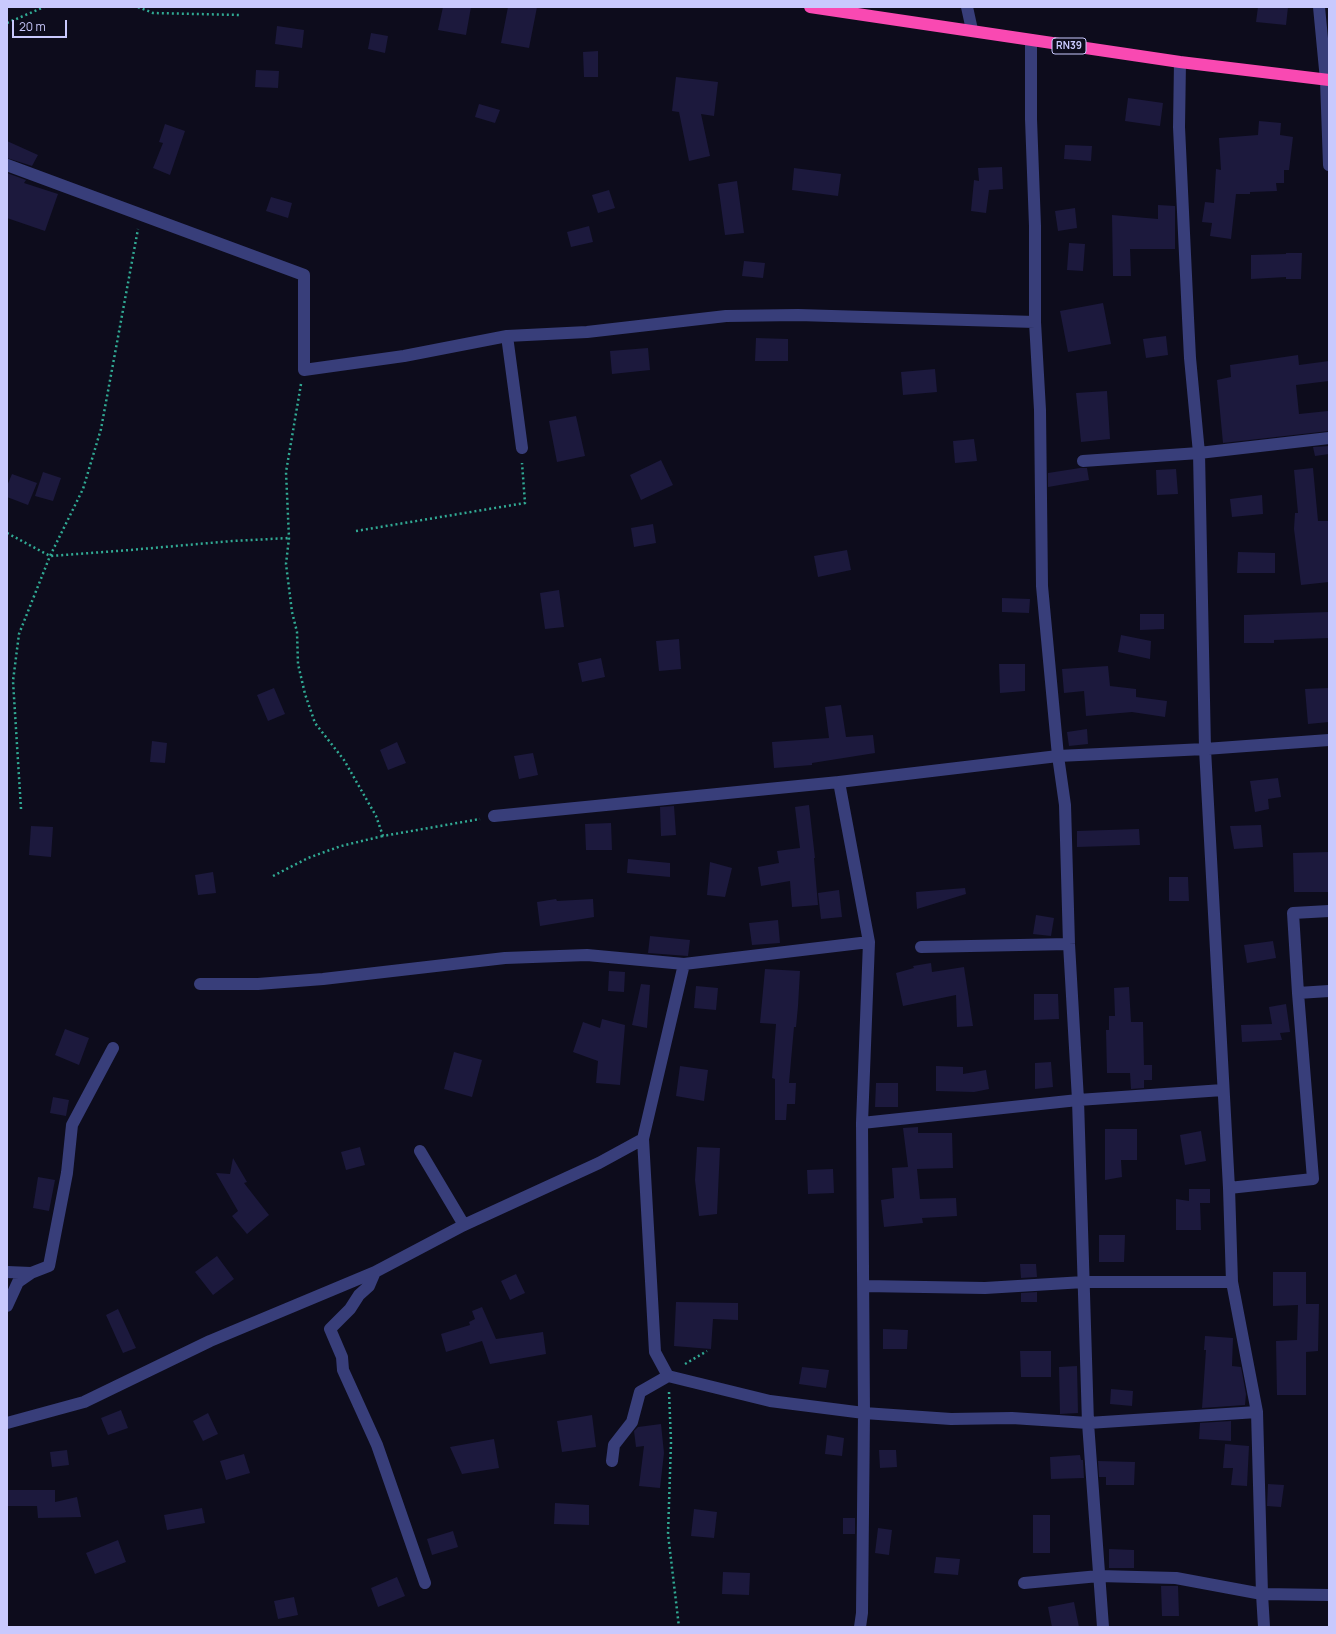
<!DOCTYPE html>
<html>
<head>
<meta charset="utf-8">
<style>
	body { margin:0 }
	#map { position:relative; width:1336px; height:1634px; overflow:hidden; background:#0d0c1c; font-family:Manrope,sans-serif }
	canvas { display:block }
	.frame { position:absolute; inset:0; border:8px solid #c9c9fd; pointer-events:none }
	.scale { position:absolute; left:12px; top:20px; width:55px; height:18px; box-sizing:border-box; border:2px solid #c9c9fd; border-top:0; padding-left:5px; font-size:12px; line-height:14px; white-space:nowrap; color:#c9c9fd; -webkit-text-stroke:3px #0d0c1c; paint-order:stroke }
</style>
</head>
<body>
<div id="map">
<canvas width="1336" height="1634"></canvas>
<div class="frame"></div>
<div class="scale">20 m</div>
</div>
<script>
const c = document.querySelector('canvas').getContext('2d');
c.lineJoin = 'round';
function paint(path, color) { c.fillStyle = color; c.fill(path, 'evenodd'); }
function strokePath(path, color, width, dash) { c.strokeStyle = color; c.lineWidth = width; c.lineCap = dash ? 'butt' : 'round'; c.setLineDash(dash || []); c.stroke(path); }
function write(font, color, halo, rows, align = 'center') {
  c.font = font + ' Manrope,sans-serif'; c.lineWidth = 3; c.setLineDash([]); c.textBaseline = 'middle'; c.strokeStyle = halo; c.fillStyle = color; for (const [text, x, y, turn = 0] of rows) {
    c.save(); c.translate(x, y); c.rotate((+turn || 0) * Math.PI / 180); c.textAlign = isNaN(turn) ? turn : align; if (halo) c.strokeText(text, 0, 0); c.fillText(text, 0, 0); c.restore();
  }
}
paint(new Path2D(`
	M 443,7 L 471,7 L 466,35 L 438,30 Z
	M 508,7 L 537,7 L 529,48 L 501,43 Z
	M 1258,7 L 1288,7 L 1286,25 L 1256,22 Z
	M 277,26 L 304,30 L 302,48 L 275,44 Z
	M 371,33 L 388,36 L 385,53 L 368,49 Z
	M 598,51 L 598,77 L 584,77 L 583,52 Z
	M 256,70 L 279,71 L 278,88 L 255,87 Z
	M 676,77 L 718,82 L 714,116 L 701,114 L 710,156 L 689,161 L 679,112 L 672,111 Z
	M 1128,98 L 1163,103 L 1160,126 L 1125,121 Z
	M 479,104 L 500,110 L 495,123 L 475,117 Z
	M 1259,121 L 1281,123 L 1280,135 L 1293,137 L 1289,170 L 1284,170 L 1284,183 L 1276,183 L 1277,191 L 1250,192 L 1250,194 L 1236,194 L 1231,239 L 1210,236 L 1212,223 L 1202,222 L 1205,202 L 1214,203 L 1216,169 L 1221,170 L 1219,138 L 1258,135 Z
	M 165,124 L 185,131 L 170,175 L 153,168 L 163,143 L 159,142 Z
	M 7,141 L 38,155 L 32,166 L 7,158 Z
	M 1065,145 L 1092,146 L 1091,161 L 1064,159 Z
	M 1002,167 L 1003,189 L 989,190 L 986,213 L 971,211 L 974,180 L 979,181 L 978,168 Z
	M 794,168 L 841,174 L 838,196 L 792,190 Z
	M 7,173 L 26,180 L 24,183 L 58,194 L 45,231 L 7,218 Z
	M 737,181 L 744,233 L 725,235 L 718,184 Z
	M 609,190 L 615,208 L 598,213 L 592,195 Z
	M 271,197 L 292,203 L 288,218 L 266,211 Z
	M 1158,205 L 1175,206 L 1175,249 L 1130,249 L 1131,276 L 1113,276 L 1112,215 L 1158,219 Z
	M 1075,208 L 1077,228 L 1058,231 L 1055,211 Z
	M 589,226 L 593,242 L 571,247 L 567,232 Z
	M 1069,243 L 1085,244 L 1083,271 L 1067,270 Z
	M 1286,253 L 1302,253 L 1301,279 L 1286,279 L 1286,277 L 1251,279 L 1251,255 L 1286,254 Z
	M 744,261 L 765,263 L 763,278 L 742,276 Z
	M 1103,303 L 1111,344 L 1068,352 L 1060,311 Z
	M 1166,336 L 1168,355 L 1146,358 L 1143,339 Z
	M 756,338 L 788,339 L 788,361 L 755,361 Z
	M 648,348 L 650,370 L 612,374 L 610,351 Z
	M 1298,355 L 1299,365 L 1329,361 L 1329,381 L 1296,385 L 1299,414 L 1328,411 L 1329,431 L 1223,443 L 1217,380 L 1231,377 L 1230,365 Z
	M 935,369 L 937,392 L 903,395 L 901,372 Z
	M 1107,391 L 1110,439 L 1081,442 L 1076,393 Z
	M 576,416 L 585,456 L 557,462 L 549,421 Z
	M 974,439 L 977,461 L 955,463 L 953,441 Z
	M 1329,446 L 1329,454 L 1315,456 L 1313,447 Z
	M 661,460 L 673,485 L 641,500 L 630,475 Z
	M 1080,468 L 1087,468 L 1089,480 L 1048,487 L 1048,473 Z
	M 1313,468 L 1318,521 L 1329,521 L 1329,582 L 1301,585 L 1294,529 L 1295,513 L 1298,513 L 1294,470 Z
	M 1176,469 L 1178,494 L 1157,495 L 1156,470 Z
	M 43,472 L 61,478 L 53,501 L 35,496 Z
	M 12,474 L 37,483 L 28,505 L 7,497 L 7,486 Z
	M 1262,495 L 1263,514 L 1232,517 L 1230,499 Z
	M 653,524 L 656,543 L 634,547 L 631,528 Z
	M 847,550 L 851,570 L 818,577 L 814,556 Z
	M 1238,552 L 1275,553 L 1275,573 L 1237,573 Z
	M 559,590 L 564,627 L 545,629 L 540,593 Z
	M 1002,598 L 1030,599 L 1029,613 L 1002,612 Z
	M 1329,612 L 1329,638 L 1274,640 L 1274,643 L 1244,643 L 1244,615 Z
	M 1140,614 L 1164,614 L 1164,629 L 1140,630 Z
	M 1121,635 L 1151,641 L 1150,659 L 1118,652 Z
	M 679,639 L 681,669 L 659,671 L 656,641 Z
	M 601,658 L 605,677 L 582,682 L 578,663 Z
	M 999,664 L 1025,664 L 1025,691 L 1000,693 Z
	M 1108,666 L 1110,686 L 1136,689 L 1136,697 L 1167,701 L 1165,717 L 1132,712 L 1086,716 L 1084,691 L 1064,693 L 1062,669 Z
	M 274,688 L 285,714 L 268,721 L 257,695 Z
	M 1329,688 L 1329,722 L 1308,724 L 1305,689 Z
	M 841,705 L 846,737 L 873,735 L 875,753 L 812,763 L 812,765 L 774,768 L 772,742 L 829,738 L 825,707 Z
	M 1087,729 L 1088,744 L 1069,746 L 1067,732 Z
	M 152,741 L 167,743 L 165,763 L 150,762 Z
	M 397,742 L 406,763 L 388,770 L 380,750 Z
	M 533,753 L 538,775 L 519,779 L 514,756 Z
	M 1278,778 L 1281,797 L 1268,799 L 1269,809 L 1255,812 L 1250,781 Z
	M 809,805 L 815,858 L 814,858 L 818,905 L 792,907 L 790,881 L 761,886 L 758,867 L 779,863 L 777,851 L 800,848 L 795,807 Z
	M 674,806 L 676,835 L 661,836 L 660,807 Z
	M 611,823 L 612,850 L 586,850 L 585,824 Z
	M 1261,825 L 1263,847 L 1234,849 L 1230,826 Z
	M 31,826 L 53,827 L 51,857 L 29,855 Z
	M 1139,829 L 1140,845 L 1077,847 L 1077,831 Z
	M 1329,852 L 1329,892 L 1294,892 L 1293,853 Z
	M 628,859 L 670,863 L 670,877 L 627,873 Z
	M 710,862 L 732,868 L 725,897 L 707,895 Z
	M 213,872 L 216,893 L 198,895 L 195,875 Z
	M 1169,877 L 1188,877 L 1189,901 L 1169,901 Z
	M 965,888 L 966,894 L 917,909 L 916,892 Z
	M 839,890 L 842,917 L 821,919 L 818,893 Z
	M 556,899 L 557,901 L 593,899 L 594,917 L 540,926 L 537,902 Z
	M 1036,915 L 1054,918 L 1051,936 L 1033,934 Z
	M 778,920 L 780,943 L 752,945 L 749,923 Z
	M 650,936 L 690,940 L 688,956 L 648,953 Z
	M 1273,941 L 1276,958 L 1247,963 L 1244,945 Z
	M 931,963 L 932,972 L 964,967 L 973,1026 L 957,1027 L 956,995 L 903,1006 L 896,973 L 914,968 L 913,966 Z
	M 765,969 L 800,971 L 798,1006 L 796,1027 L 794,1027 L 789,1083 L 796,1083 L 795,1104 L 787,1104 L 786,1120 L 775,1120 L 775,1079 L 772,1078 L 776,1024 L 760,1023 Z
	M 609,971 L 625,972 L 624,992 L 608,991 Z
	M 641,984 L 650,985 L 647,1028 L 632,1025 Z
	M 696,986 L 718,988 L 716,1010 L 694,1008 Z
	M 1129,987 L 1131,1022 L 1143,1022 L 1144,1065 L 1152,1065 L 1152,1080 L 1144,1080 L 1144,1088 L 1131,1089 L 1130,1073 L 1107,1073 L 1106,1030 L 1109,1030 L 1109,1016 L 1115,1016 L 1114,988 Z
	M 1034,994 L 1058,994 L 1059,1019 L 1034,1020 Z
	M 1286,1004 L 1290,1032 L 1280,1033 L 1282,1040 L 1242,1042 L 1241,1025 L 1272,1024 L 1269,1007 Z
	M 602,1019 L 625,1025 L 620,1085 L 596,1083 L 598,1061 L 573,1052 L 583,1022 L 600,1028 Z
	M 65,1029 L 89,1038 L 79,1065 L 55,1055 Z
	M 454,1052 L 482,1060 L 472,1097 L 444,1089 Z
	M 1051,1062 L 1053,1087 L 1035,1089 L 1035,1063 Z
	M 680,1066 L 708,1070 L 704,1101 L 676,1096 Z
	M 936,1066 L 963,1067 L 963,1074 L 986,1070 L 989,1089 L 974,1092 L 936,1091 Z
	M 876,1083 L 898,1083 L 898,1107 L 875,1107 Z
	M 53,1097 L 69,1100 L 66,1116 L 50,1113 Z
	M 918,1127 L 918,1133 L 952,1133 L 953,1168 L 917,1169 L 920,1199 L 956,1198 L 957,1216 L 922,1218 L 923,1223 L 884,1227 L 881,1200 L 894,1198 L 892,1168 L 908,1167 L 903,1128 Z
	M 1105,1129 L 1137,1129 L 1137,1160 L 1121,1160 L 1122,1177 L 1105,1180 Z
	M 1201,1131 L 1206,1161 L 1185,1165 L 1180,1135 Z
	M 360,1147 L 365,1165 L 346,1170 L 341,1152 Z
	M 697,1147 L 720,1148 L 717,1214 L 699,1216 L 695,1180 Z
	M 233,1158 L 247,1182 L 244,1183 L 269,1215 L 247,1234 L 232,1216 L 238,1211 L 216,1173 L 230,1174 Z
	M 833,1169 L 834,1193 L 808,1194 L 807,1170 Z
	M 38,1177 L 55,1180 L 49,1211 L 33,1208 Z
	M 1189,1189 L 1210,1189 L 1210,1203 L 1200,1203 L 1201,1230 L 1176,1230 L 1176,1199 L 1189,1201 Z
	M 1099,1235 L 1125,1235 L 1124,1262 L 1099,1262 Z
	M 217,1256 L 234,1279 L 213,1295 L 195,1272 Z
	M 1020,1264 L 1036,1264 L 1037,1277 L 1021,1278 Z
	M 1273,1272 L 1306,1272 L 1306,1304 L 1319,1304 L 1318,1351 L 1306,1352 L 1306,1395 L 1277,1395 L 1276,1341 L 1297,1340 L 1298,1305 L 1273,1306 Z
	M 516,1274 L 525,1293 L 510,1300 L 501,1281 Z
	M 1037,1292 L 1037,1302 L 1021,1302 L 1021,1293 Z
	M 676,1302 L 738,1303 L 738,1320 L 713,1319 L 711,1349 L 674,1346 Z
	M 482,1307 L 496,1339 L 543,1332 L 546,1354 L 490,1364 L 482,1341 L 446,1352 L 441,1334 L 470,1325 L 469,1322 L 475,1319 L 472,1311 Z
	M 118,1309 L 136,1348 L 123,1353 L 106,1315 Z
	M 883,1329 L 908,1330 L 907,1349 L 883,1349 Z
	M 1205,1336 L 1233,1338 L 1232,1366 L 1241,1367 L 1246,1394 L 1245,1405 L 1202,1408 L 1206,1350 L 1204,1350 Z
	M 1020,1351 L 1051,1351 L 1051,1377 L 1021,1377 Z
	M 1077,1366 L 1078,1413 L 1060,1414 L 1059,1367 Z
	M 802,1367 L 829,1370 L 826,1388 L 799,1384 Z
	M 1111,1389 L 1133,1391 L 1132,1406 L 1110,1404 Z
	M 121,1410 L 128,1428 L 108,1435 L 101,1418 Z
	M 208,1413 L 218,1434 L 203,1441 L 193,1421 Z
	M 592,1415 L 596,1447 L 562,1452 L 557,1421 Z
	M 1231,1421 L 1231,1441 L 1199,1439 L 1200,1423 Z
	M 661,1424 L 664,1453 L 660,1488 L 639,1486 L 644,1446 L 636,1447 L 634,1431 L 638,1427 Z
	M 827,1435 L 844,1438 L 842,1456 L 825,1454 Z
	M 494,1439 L 499,1468 L 462,1474 L 450,1447 Z
	M 1225,1444 L 1249,1446 L 1247,1486 L 1231,1485 L 1233,1468 L 1223,1468 Z
	M 67,1450 L 69,1465 L 52,1467 L 50,1452 Z
	M 879,1450 L 896,1450 L 897,1467 L 880,1468 Z
	M 244,1454 L 250,1473 L 226,1480 L 220,1461 Z
	M 1080,1455 L 1081,1460 L 1083,1460 L 1084,1478 L 1051,1479 L 1050,1457 Z
	M 1098,1461 L 1135,1462 L 1134,1485 L 1106,1485 L 1106,1477 L 1099,1477 Z
	M 1268,1484 L 1284,1485 L 1281,1507 L 1267,1506 Z
	M 7,1490 L 55,1490 L 55,1502 L 77,1497 L 81,1517 L 38,1518 L 37,1506 L 7,1506 Z
	M 555,1503 L 589,1505 L 589,1525 L 554,1524 Z
	M 202,1508 L 205,1523 L 167,1530 L 164,1515 Z
	M 694,1509 L 717,1512 L 714,1538 L 691,1536 Z
	M 1033,1515 L 1050,1515 L 1050,1553 L 1033,1553 Z
	M 843,1518 L 855,1518 L 855,1534 L 843,1534 Z
	M 878,1528 L 892,1530 L 889,1555 L 875,1553 Z
	M 453,1531 L 458,1547 L 432,1555 L 427,1539 Z
	M 118,1540 L 126,1562 L 95,1574 L 86,1553 Z
	M 1109,1549 L 1134,1550 L 1134,1568 L 1109,1568 Z
	M 936,1557 L 960,1559 L 958,1575 L 934,1573 Z
	M 723,1572 L 750,1573 L 749,1595 L 722,1594 Z
	M 397,1577 L 405,1596 L 378,1607 L 371,1588 Z
	M 1161,1586 L 1178,1586 L 1179,1616 L 1162,1616 Z
	M 294,1597 L 298,1615 L 278,1619 L 274,1601 Z
	M 1074,1602 L 1079,1627 L 1052,1627 L 1048,1607 Z`), '#1c193d');
strokePath(new Path2D(`
	M 138,7 L 153,13 L 240,15
	M 7,23 L 44,7
	M 301,384 L 286,472 L 289,538 L 286,564 L 292,612 L 297,632 L 298,664 L 305,694 L 315,723 L 344,760 L 376,816 L 383,836 L 480,819
	M 356,531 L 525,503 L 522,463
	M 7,533 L 50,556 L 130,550 L 232,541 L 289,538
	M 21,809 L 13,681 L 19,634 L 50,556 L 83,489 L 101,429 L 138,229
	M 273,876 L 308,858 L 341,846 L 383,836
	M 685,1364 L 707,1351
	M 669,1392 L 671,1442 L 668,1534 L 679,1627`), '#31aa94', 2.5, [2, 3]);
strokePath(new Path2D(`
	M 967,7 L 972,30
	M 1319,7 L 1326,80 L 1329,165
	M 1031,40 L 1031,119 L 1035,226 L 1035,322 L 1040,410 L 1042,586 L 1058,756 L 1065,805 L 1069,944 L 1078,1100 L 1088,1423 L 1103,1627
	M 1180,62 L 1179,127 L 1188,318 L 1190,358 L 1199,453 L 1205,749 L 1229,1188 L 1232,1282 L 1257,1412 L 1262,1594 L 1264,1627
	M 7,165 L 304,275 L 304,370 L 404,356 L 507,336 L 587,332 L 726,316 L 798,315 L 1035,322
	M 507,336 L 522,448
	M 1083,461 L 1199,453 L 1329,438
	M 839,782 L 869,942 L 862,1123 L 864,1413 L 862,1613 L 860,1627
	M 494,816 L 839,782 L 1058,756 L 1205,749 L 1329,740
	M 921,947 L 1069,944
	M 200,984 L 258,984 L 323,979 L 505,958 L 587,955 L 684,964 L 869,942
	M 1298,993 L 1329,991
	M 862,1123 L 1078,1100 L 1223,1090
	M 420,1151 L 464,1225
	M 1229,1188 L 1313,1179 L 1298,993 L 1293,913 L 1329,911
	M 7,1272 L 31,1273 L 49,1266 L 67,1173 L 72,1125 L 113,1048
	M 375,1272 L 369,1286 L 359,1295 L 350,1309 L 330,1329 L 342,1357 L 343,1370 L 377,1445 L 425,1583
	M 864,1286 L 985,1288 L 1084,1282 L 1232,1282
	M 7,1306 L 18,1282 L 31,1273
	M 668,1376 L 770,1401 L 864,1413 L 951,1419 L 1012,1418 L 1088,1423 L 1257,1412
	M 7,1423 L 84,1402 L 210,1341 L 375,1272 L 464,1225 L 599,1163 L 643,1139 L 684,964
	M 612,1461 L 614,1445 L 632,1422 L 640,1392 L 668,1376 L 655,1352 L 643,1139
	M 1024,1583 L 1099,1576 L 1176,1578 L 1262,1594 L 1329,1595`), '#383e7a', 12);
strokePath(new Path2D(`
	M 810,7 L 1180,62 L 1329,80`), '#f949b2', 12);
for (const [x, y, w] of [
	[1069,46,34]
]) { const box = new Path2D(); box.roundRect(x - w / 2, y - 8, w, 16, 3); c.fillStyle = '#0d0c1c'; c.fill(box); strokePath(box, '#c9c9fd', 1); }
write('bold 10px', '#c9c9fd', null, [
	["RN39",1069,46]
]);
</script>
</body>
</html>
